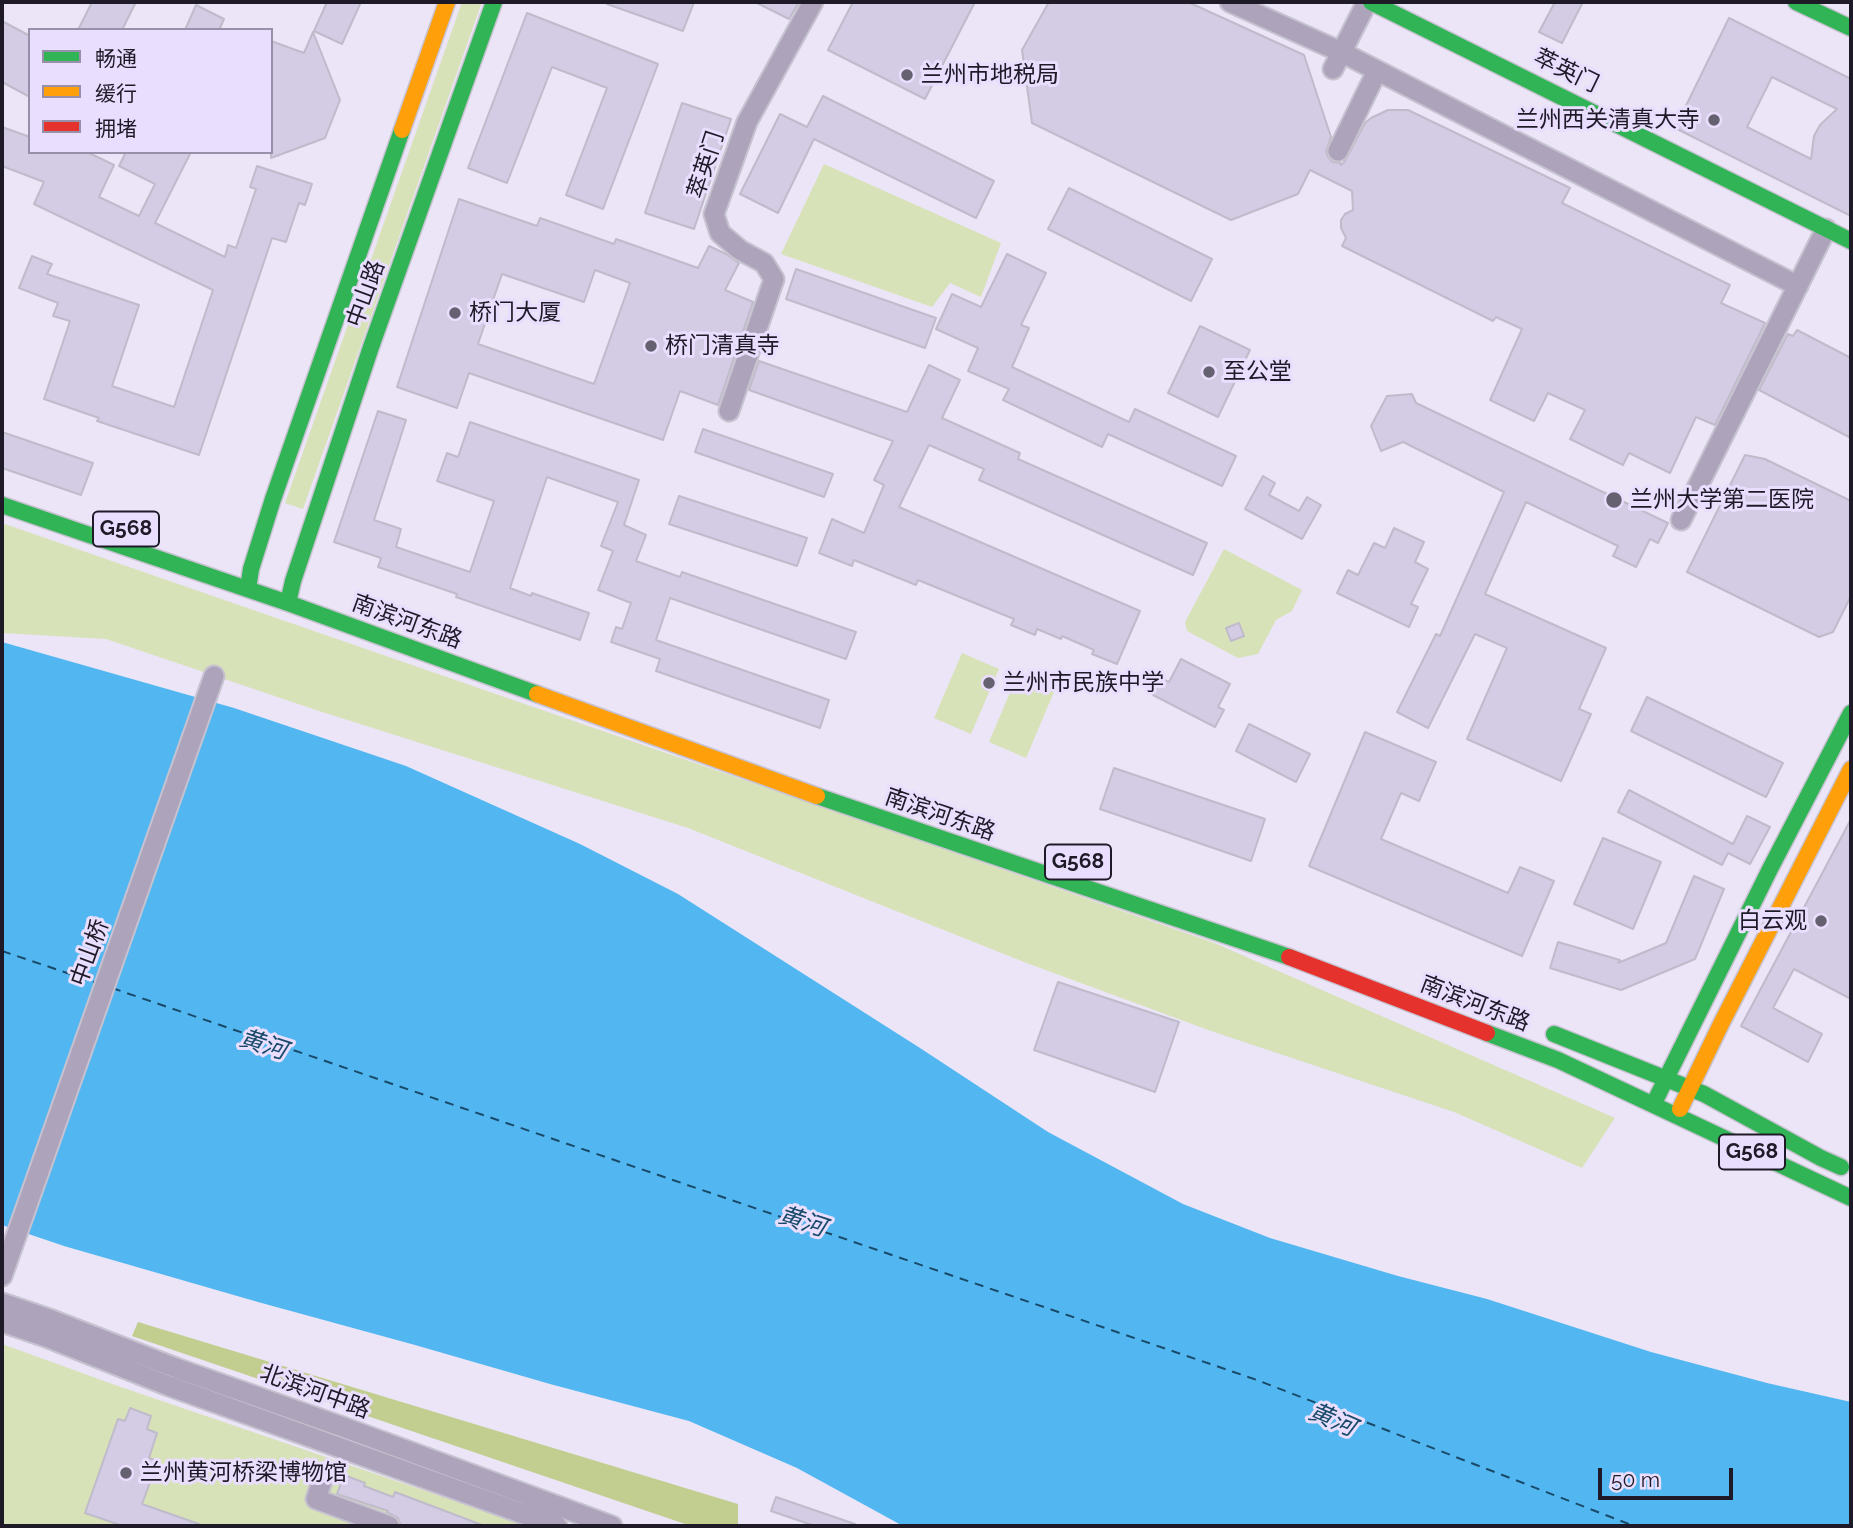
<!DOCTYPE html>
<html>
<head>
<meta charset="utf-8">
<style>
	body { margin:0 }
	#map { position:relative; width:1853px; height:1528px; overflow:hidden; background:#ebe5f7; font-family:Raleway,"Noto Sans SC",sans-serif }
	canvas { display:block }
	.frame { position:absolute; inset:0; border:4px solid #1f1a28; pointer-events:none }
	.legend { position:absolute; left:28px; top:28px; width:245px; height:126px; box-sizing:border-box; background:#e9defe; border:2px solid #9890a8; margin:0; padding:9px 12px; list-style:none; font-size:21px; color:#1f1a28 }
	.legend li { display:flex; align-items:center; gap:14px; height:35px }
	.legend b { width:35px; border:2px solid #9890a8 }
	.scale { position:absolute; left:1598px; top:1468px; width:135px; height:32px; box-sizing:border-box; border:4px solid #1f1a28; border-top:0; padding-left:9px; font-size:21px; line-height:24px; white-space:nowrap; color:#1f1a28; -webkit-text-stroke:5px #e9defe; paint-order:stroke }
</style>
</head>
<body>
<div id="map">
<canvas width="1853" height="1528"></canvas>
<div class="frame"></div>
<ul class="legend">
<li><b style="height:9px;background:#30b455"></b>畅通</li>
<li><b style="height:9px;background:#ff9f0a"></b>缓行</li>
<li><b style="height:9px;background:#e5322d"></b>拥堵</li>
</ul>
<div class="scale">50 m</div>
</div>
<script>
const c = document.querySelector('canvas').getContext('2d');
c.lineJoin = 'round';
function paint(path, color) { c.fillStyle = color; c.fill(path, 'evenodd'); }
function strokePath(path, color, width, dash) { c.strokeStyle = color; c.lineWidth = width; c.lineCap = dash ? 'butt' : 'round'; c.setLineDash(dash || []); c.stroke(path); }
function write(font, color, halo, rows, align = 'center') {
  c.font = font + ' Raleway,"Noto Sans SC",sans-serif'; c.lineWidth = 6; c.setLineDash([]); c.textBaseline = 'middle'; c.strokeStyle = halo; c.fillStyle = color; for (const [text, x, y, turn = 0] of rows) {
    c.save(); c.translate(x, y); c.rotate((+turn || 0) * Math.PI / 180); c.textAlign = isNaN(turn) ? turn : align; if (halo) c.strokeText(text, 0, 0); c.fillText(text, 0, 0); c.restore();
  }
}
paint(new Path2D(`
	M 462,2 L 482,2 L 303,509 L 285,503 Z
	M 824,164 L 1001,243 L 981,297 L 950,283 L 932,307 L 781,254 Z
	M 2,523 L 1212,942 L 1615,1118 L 1582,1168 L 1454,1112 L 1211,1031 L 1024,962 L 688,828 L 316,710 L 106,639 L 2,633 Z
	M 1224,549 L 1302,590 L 1292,611 L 1276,620 L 1258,654 L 1238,658 L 1187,631 L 1185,622 Z
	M 962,653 L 999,669 L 971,734 L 934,718 Z
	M 1017,676 L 1054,692 L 1026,758 L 989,742 Z
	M 2,1344 L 118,1386 L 528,1526 L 2,1526 Z`), '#d8e2b8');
paint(new Path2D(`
	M 138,1322 L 738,1504 L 738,1526 L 691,1526 L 132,1336 Z`), '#c2ce90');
paint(new Path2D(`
	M 2,642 L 234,708 L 406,766 L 580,844 L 678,894 L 920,1048 L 1048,1132 L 1183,1204 L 1270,1238 L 1398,1276 L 1487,1299 L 1651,1352 L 1767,1383 L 1851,1402 L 1851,1526 L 903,1526 L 797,1468 L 689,1421 L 550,1384 L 415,1345 L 258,1302 L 64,1246 L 2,1225 Z`), '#52b7f1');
strokePath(new Path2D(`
	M 2,951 L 97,983
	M 112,988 L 1257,1380 L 1634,1526`), '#194a69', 2, [9, 7]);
const building = new Path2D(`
	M 92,2 L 136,2 L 122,30 L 78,30 Z
	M 327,2 L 361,2 L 342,44 L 314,31 Z
	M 608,2 L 694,2 L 683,31 L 607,4 Z
	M 755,2 L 799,2 L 789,19 Z
	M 853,2 L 975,2 L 925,99 L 828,50 Z
	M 1049,2 L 1188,2 L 1304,55 L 1331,137 L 1326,151 L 1328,157 L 1332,162 L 1340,163 L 1341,165 L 1345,161 L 1365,123 L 1371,118 L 1388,110 L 1408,110 L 1570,188 L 1562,203 L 1730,285 L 1721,303 L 1765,323 L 1715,425 L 1696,417 L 1670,473 L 1629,453 L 1623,465 L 1570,439 L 1585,410 L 1548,393 L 1534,421 L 1490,400 L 1522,329 L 1496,317 L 1493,321 L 1342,246 L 1346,238 L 1341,228 L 1341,220 L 1345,214 L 1353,210 L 1352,191 L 1310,170 L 1298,194 L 1231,220 L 1032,123 L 1022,50 Z
	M 1555,2 L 1583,2 L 1562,43 L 1539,32 Z
	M 196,5 L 224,19 L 219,30 L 185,30 Z
	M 527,13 L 658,64 L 603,209 L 566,195 L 607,88 L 552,67 L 507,183 L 468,168 Z
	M 1729,18 L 1851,79 L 1851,216 L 1675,128 ZM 1772,77 L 1837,109 L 1820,125 L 1814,136 L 1811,159 L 1747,127 Z
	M 2,21 L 30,36 L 30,97 L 2,82 Z
	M 313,32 L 340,100 L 325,138 L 271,158 L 271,41 L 304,53 Z
	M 823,96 L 994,181 L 976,218 L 814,139 L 778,213 L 740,194 L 780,114 L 807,127 Z
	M 682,103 L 731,119 L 694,229 L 645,213 Z
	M 2,127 L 30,137 L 30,152 L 87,152 L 114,165 L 99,197 L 139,216 L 155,184 L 119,166 L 126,152 L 191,152 L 155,223 L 225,257 L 228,245 L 236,248 L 256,189 L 250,187 L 257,166 L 312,184 L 305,205 L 299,203 L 286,242 L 272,238 L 199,455 L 97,421 L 99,418 L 44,399 L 70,321 L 53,316 L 58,303 L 19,288 L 32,256 L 52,264 L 47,274 L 139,305 L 112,386 L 174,407 L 213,290 L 34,204 L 44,182 L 2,166 Z
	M 1069,188 L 1212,259 L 1191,301 L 1048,229 Z
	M 459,199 L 537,226 L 540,218 L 614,244 L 616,239 L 698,268 L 709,246 L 726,254 L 739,263 L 725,290 L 753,302 L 718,405 L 680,391 L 663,440 L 469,373 L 457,408 L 397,387 ZM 595,270 L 630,283 L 594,384 L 478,344 L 502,274 L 584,302 Z
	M 1007,254 L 1046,273 L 1021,325 L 1029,328 L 1012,367 L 1129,422 L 1135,409 L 1236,456 L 1222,486 L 1108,434 L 1102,447 L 1003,400 L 1009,389 L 968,371 L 978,348 L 936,329 L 952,294 L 981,307 Z
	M 796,269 L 936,318 L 925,348 L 786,299 Z
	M 1200,326 L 1250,350 L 1218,417 L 1168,393 Z
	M 1797,330 L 1851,358 L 1851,438 L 1759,390 L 1788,334 L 1793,336 Z
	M 759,361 L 907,412 L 929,365 L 960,380 L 942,418 L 1020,453 L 1018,459 L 1207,543 L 1193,575 L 979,480 L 984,469 L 929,445 L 899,507 L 1140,611 L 1117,664 L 1092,654 L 1094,650 L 1062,636 L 1061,639 L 1037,629 L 1035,635 L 1011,625 L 1014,619 L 918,580 L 916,585 L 854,560 L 852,566 L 819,553 L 832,519 L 864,533 L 884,485 L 874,480 L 893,441 L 749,390 Z
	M 1412,394 L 1416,403 L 1668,523 L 1658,543 L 1650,539 L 1636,567 L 1613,556 L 1618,546 L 1526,502 L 1485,594 L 1606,648 L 1579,709 L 1591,714 L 1561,781 L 1467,739 L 1507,648 L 1475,634 L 1428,728 L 1397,712 L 1436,634 L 1440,636 L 1504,492 L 1403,442 L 1381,451 L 1371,426 L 1387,396 Z
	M 378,411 L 406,420 L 374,520 L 401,529 L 396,547 L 470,572 L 494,501 L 437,481 L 447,453 L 458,457 L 470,422 L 639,480 L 624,525 L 646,535 L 636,561 L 680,577 L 682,572 L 856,632 L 846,659 L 670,598 L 656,640 L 829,700 L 820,728 L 656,671 L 660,659 L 611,642 L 616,627 L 622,629 L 631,603 L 598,590 L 613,551 L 601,546 L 618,502 L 547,477 L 510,588 L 531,596 L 532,593 L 589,613 L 580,640 L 456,597 L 457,594 L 378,567 L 381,558 L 334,542 Z
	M 703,429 L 833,474 L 824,497 L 695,452 Z
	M 2,432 L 93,463 L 81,495 L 2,468 Z
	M 1745,455 L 1765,459 L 1851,501 L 1851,596 L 1833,632 L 1819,637 L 1687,572 Z
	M 1263,476 L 1275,483 L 1269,495 L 1299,511 L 1307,497 L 1321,505 L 1302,539 L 1245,509 Z
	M 679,496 L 807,538 L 797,566 L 669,524 Z
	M 1394,528 L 1424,542 L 1415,562 L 1428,569 L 1411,604 L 1418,607 L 1409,627 L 1337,593 L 1348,570 L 1358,575 L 1374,543 L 1385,548 Z
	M 1239,623 L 1244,636 L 1231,641 L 1226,628 Z
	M 1181,659 L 1230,684 L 1218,707 L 1224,710 L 1215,727 L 1153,695 L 1162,678 L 1169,682 Z
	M 1647,697 L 1783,763 L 1766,797 L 1631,731 Z
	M 1249,724 L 1310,754 L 1296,782 L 1236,751 Z
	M 1365,732 L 1436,762 L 1419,801 L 1401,793 L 1381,839 L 1508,893 L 1520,867 L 1554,881 L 1522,956 L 1309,866 Z
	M 1114,768 L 1265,819 L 1251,861 L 1100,809 Z
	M 1629,790 L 1733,844 L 1747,816 L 1770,827 L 1750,864 L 1728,853 L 1722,865 L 1618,812 Z
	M 1851,819 L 1851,999 L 1794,969 L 1773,1008 L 1822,1034 L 1808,1062 L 1741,1026 Z
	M 1603,838 L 1661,862 L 1633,929 L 1574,904 Z
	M 1694,876 L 1724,889 L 1695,959 L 1621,990 L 1550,968 L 1558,942 L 1620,960 L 1618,963 L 1666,943 Z
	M 1058,982 L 1179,1022 L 1155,1092 L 1034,1050 Z
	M 130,1408 L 151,1416 L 147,1429 L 157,1433 L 149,1458 L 158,1461 L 142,1504 L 199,1524 L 199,1526 L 123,1526 L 85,1513 L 118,1419 L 125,1421 Z
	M 344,1475 L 365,1483 L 364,1486 L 393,1497 L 395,1492 L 482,1525 L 482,1526 L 401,1526 L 398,1518 L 387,1512 L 388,1511 L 337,1494 Z
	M 776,1497 L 855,1524 L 855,1526 L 815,1526 L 771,1511 Z`);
paint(building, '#d4cbe4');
strokePath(building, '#c0bbca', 2);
const street = new Path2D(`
	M 1230,2 L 1341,52 L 1798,286
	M 1333,69 L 1367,2
	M 1338,151 L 1377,71
	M 729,411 L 774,279 L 764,263 L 740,250 L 720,233 L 714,214 L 747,122 L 813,2
	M 1681,520 L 1826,229
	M 2,1276 L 214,676
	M 2,1303 L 52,1320 L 176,1368 L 343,1427 L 612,1526
	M 2,1322 L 46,1337 L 169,1386 L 557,1526
	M 322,1481 L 316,1499 L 389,1526`);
const fast = new Path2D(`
	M 1371,2 L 1851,241
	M 1796,2 L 1851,28
	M 2,505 L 288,603 L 537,694
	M 248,589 L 251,569 L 273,499 L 402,130
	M 288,603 L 293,581 L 371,347 L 494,2
	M 817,796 L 1289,957
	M 1487,1033 L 1558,1060 L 1851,1198
	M 1554,1034 L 1704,1094 L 1821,1158 L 1841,1167
	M 1656,1099 L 1770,869 L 1851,713`);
const slow = new Path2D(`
	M 402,130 L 447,2
	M 537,694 L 817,796
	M 1680,1109 L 1721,1024 L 1851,769`);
const jam = new Path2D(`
	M 1289,957 L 1487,1033`);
strokePath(street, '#c7c2d0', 23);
strokePath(fast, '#c7c2d0', 19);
strokePath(slow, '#c7c2d0', 19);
strokePath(jam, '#c7c2d0', 19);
strokePath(street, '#ada4bb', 19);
strokePath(fast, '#30b455', 16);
strokePath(slow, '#ff9f0a', 16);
strokePath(jam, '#e5322d', 16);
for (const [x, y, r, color] of [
	[907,75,7,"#666170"],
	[1714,120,7,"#666170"],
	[455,313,7,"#666170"],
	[651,346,7,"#666170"],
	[1209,372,7,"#666170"],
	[1614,500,9,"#666170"],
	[989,683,7,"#666170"],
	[1821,921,7,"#666170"],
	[126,1473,7,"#666170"]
]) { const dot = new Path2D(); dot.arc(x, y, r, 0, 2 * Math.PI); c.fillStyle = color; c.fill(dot); strokePath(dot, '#e9defe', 2.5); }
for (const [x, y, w] of [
	[126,529,66],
	[1078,862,66],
	[1752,1152,66]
]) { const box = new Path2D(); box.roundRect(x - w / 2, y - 17.5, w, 35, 5); c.fillStyle = '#e9defe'; c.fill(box); strokePath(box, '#1f1a28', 2); }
write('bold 21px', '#1f1a28', null, [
	["G568",126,529],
	["G568",1078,862],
	["G568",1752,1152]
]);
write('23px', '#1f1a28', '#e9defe', [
	["萃英门",1566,71,26],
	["萃英门",706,165,-72],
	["中山路",366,294,-70],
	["南滨河东路",407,622,20],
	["南滨河东路",940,815,19],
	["中山桥",90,953,-70],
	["南滨河东路",1475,1004,21],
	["北滨河中路",315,1392,20]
]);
write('23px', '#1f1a28', '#e9defe', [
	["兰州市地税局",921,75],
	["兰州西关清真大寺",1700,120,"right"],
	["桥门大厦",469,313],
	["桥门清真寺",665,346],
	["至公堂",1223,372],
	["兰州大学第二医院",1630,500],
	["兰州市民族中学",1003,683],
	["白云观",1807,921,"right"],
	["兰州黄河桥梁博物馆",140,1473]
], 'left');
write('italic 24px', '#194a69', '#e9defe', [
	["黄河",263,1045,18],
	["黄河",802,1222,18],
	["黄河",1332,1420,23]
]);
</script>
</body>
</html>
